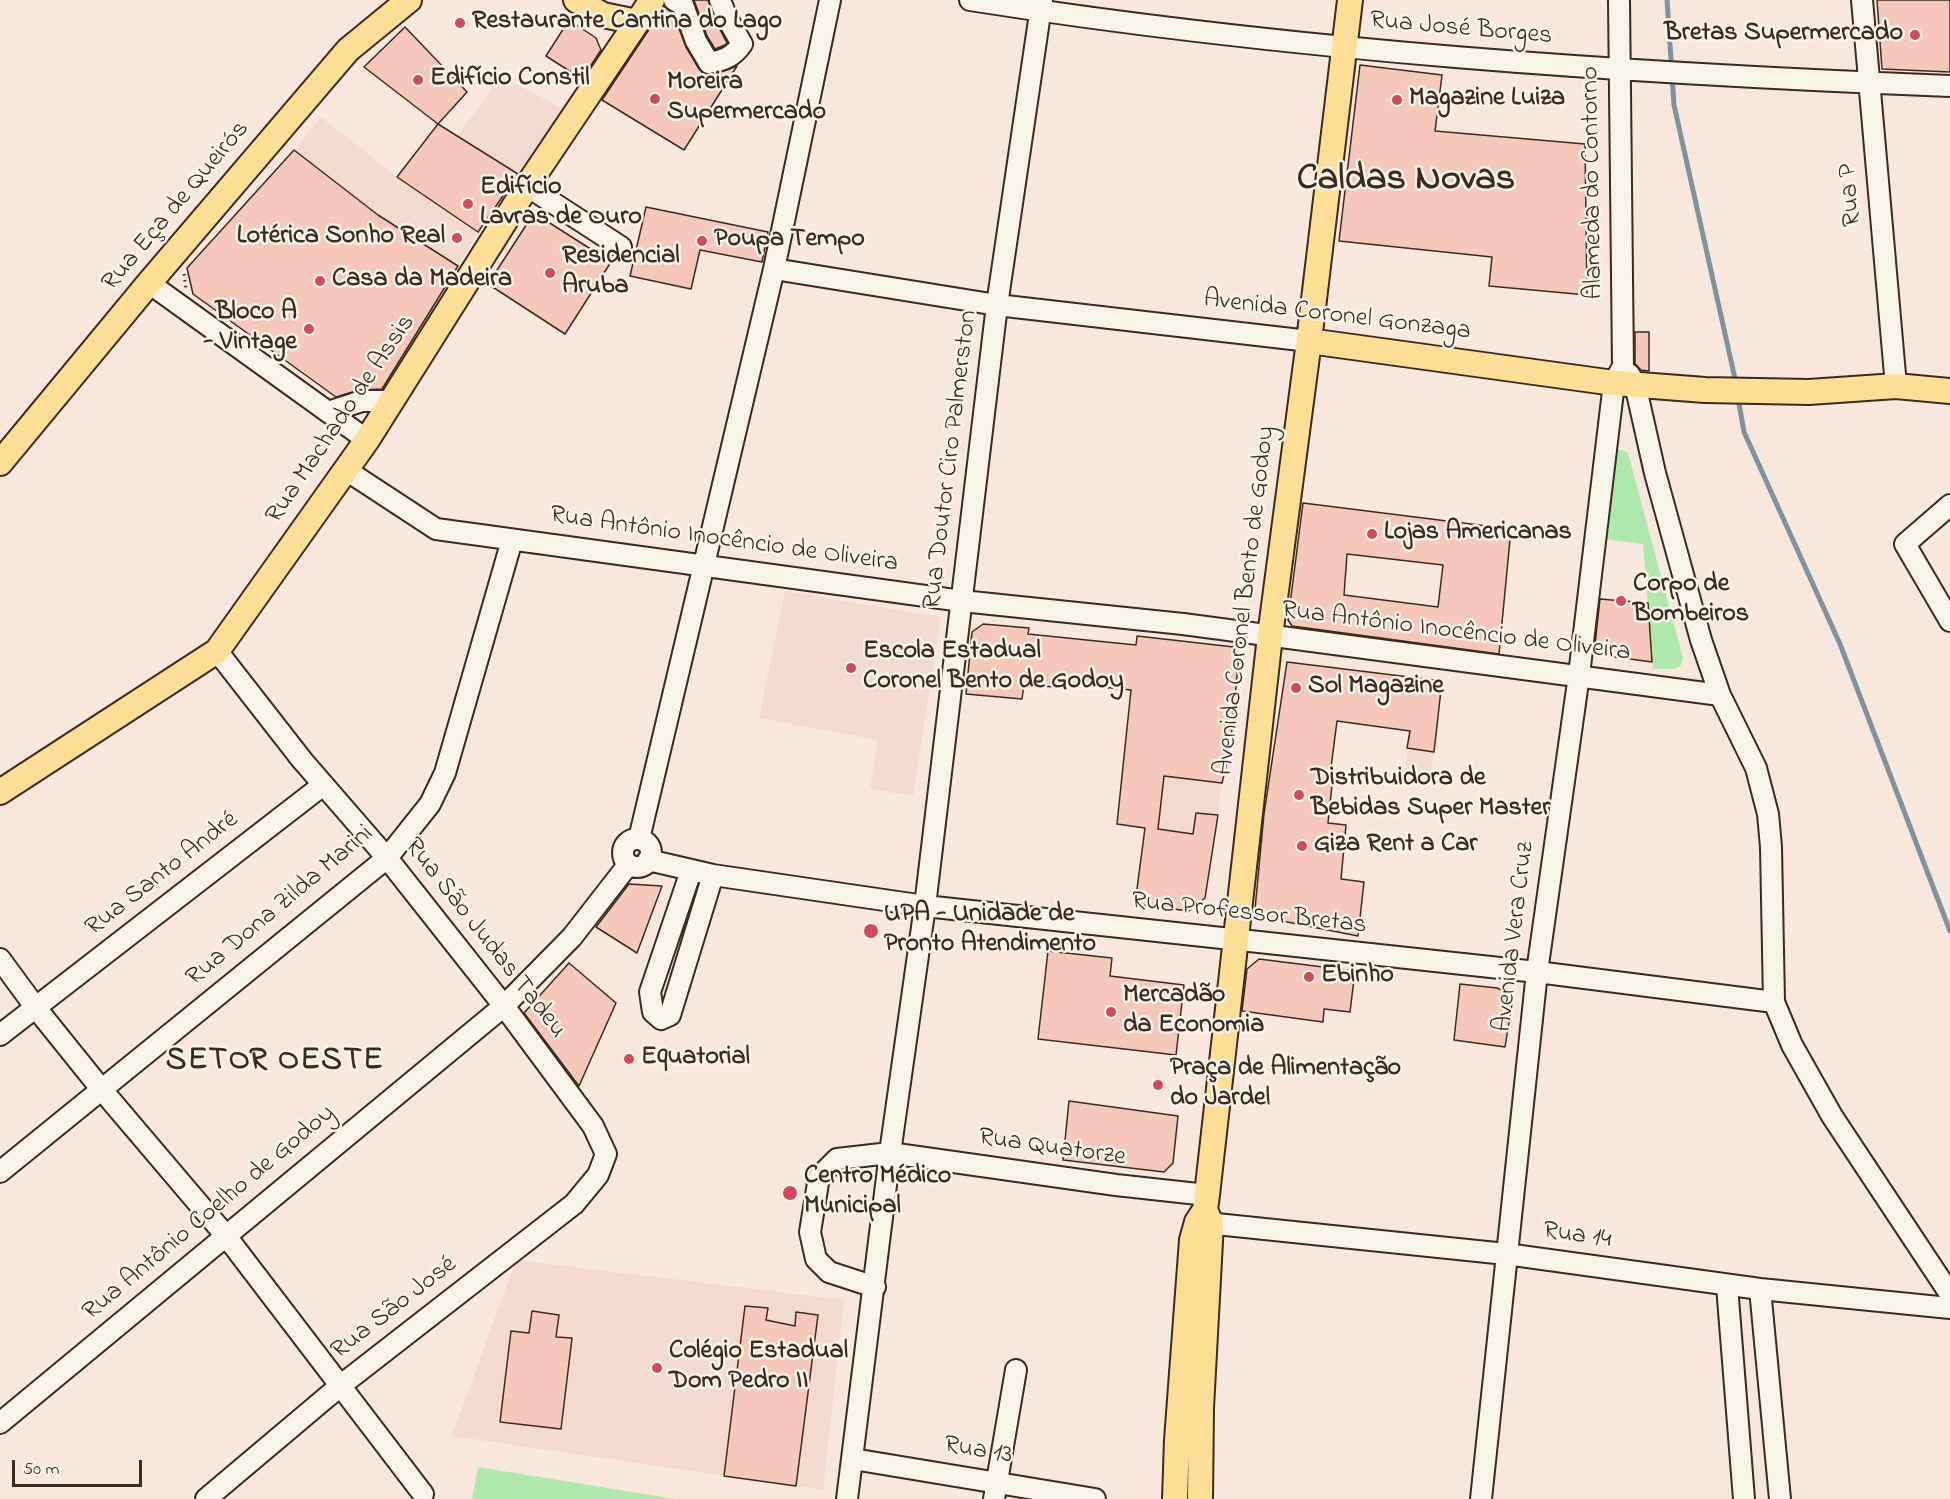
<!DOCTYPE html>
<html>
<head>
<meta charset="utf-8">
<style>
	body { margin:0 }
	#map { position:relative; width:1950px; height:1499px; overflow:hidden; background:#f8e7dc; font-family:"Indie Flower",sans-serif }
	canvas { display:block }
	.scale { position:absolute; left:12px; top:1460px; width:130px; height:27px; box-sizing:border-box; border:3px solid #3b2a1e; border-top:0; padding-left:8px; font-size:18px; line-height:21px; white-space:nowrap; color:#3b2a1e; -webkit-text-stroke:4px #f7f3e8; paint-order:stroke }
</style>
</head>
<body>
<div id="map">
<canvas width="1950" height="1499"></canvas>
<div class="scale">50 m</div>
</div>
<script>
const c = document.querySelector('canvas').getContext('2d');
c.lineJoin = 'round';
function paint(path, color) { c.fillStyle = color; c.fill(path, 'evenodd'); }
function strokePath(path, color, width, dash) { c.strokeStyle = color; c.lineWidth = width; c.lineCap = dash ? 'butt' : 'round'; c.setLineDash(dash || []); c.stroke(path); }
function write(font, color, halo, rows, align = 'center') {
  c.font = font + ' "Indie Flower",sans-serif'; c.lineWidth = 5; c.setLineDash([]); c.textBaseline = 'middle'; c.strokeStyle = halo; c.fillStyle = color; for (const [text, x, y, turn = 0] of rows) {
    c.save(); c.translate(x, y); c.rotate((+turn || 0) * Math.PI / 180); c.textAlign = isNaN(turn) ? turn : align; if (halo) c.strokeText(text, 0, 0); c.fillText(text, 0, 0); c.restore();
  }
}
paint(new Path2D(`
	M 502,76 L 567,111 L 519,175 L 457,136 Z
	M 321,117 L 397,177 L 478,232 L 458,266 L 378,215 L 294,150 Z
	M 785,591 L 941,617 L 913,796 L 870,789 L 878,740 L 759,718 Z
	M 1417,677 L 1442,681 L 1430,782 L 1404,778 Z
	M 1123,770 L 1222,783 L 1215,837 L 1117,824 Z
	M 516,1260 L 844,1300 L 823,1490 L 452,1436 Z`), '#f3dace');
paint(new Path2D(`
	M 1616,450 L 1623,450 L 1628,453 L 1683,658 L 1681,665 L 1675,669 L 1653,669 L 1643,544 L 1603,539 L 1612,453 Z
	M 478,1467 L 675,1499 L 472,1499 Z`), '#b0e8ab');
strokePath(new Path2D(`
	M 1667,0 L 1674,105 L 1736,383
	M 1738,398 L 1744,432 L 1840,644 L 1950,931`), '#7f92a0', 5);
const building = new Path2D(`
	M 694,0 L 708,0 L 716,22 L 727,43 L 725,45 L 715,49 L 707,36 Z
	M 1877,0 L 1950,0 L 1950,72 L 1882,69 Z
	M 664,7 L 673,13 L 686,47 L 699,69 L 704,74 L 717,73 L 737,66 L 684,150 L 602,100 Z
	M 569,20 L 596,38 L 601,50 L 582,79 L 546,56 Z
	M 405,27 L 467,92 L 438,124 L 364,67 Z
	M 1360,65 L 1442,75 L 1435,131 L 1585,144 L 1587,295 L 1489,286 L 1492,257 L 1339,241 Z
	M 438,124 L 518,174 L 478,232 L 397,177 Z
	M 294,150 L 378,215 L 458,266 L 382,389 L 359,390 L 336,397 L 193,294 L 187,268 Z
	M 646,207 L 768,232 L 762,262 L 700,250 L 691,289 L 630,276 Z
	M 534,213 L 611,262 L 565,334 L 488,284 Z
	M 1635,332 L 1649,332 L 1649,371 L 1641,370 L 1635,364 Z
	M 1303,503 L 1511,529 L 1499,654 L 1292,626 L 1288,620 ZM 1347,554 L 1443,565 L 1438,607 L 1344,595 Z
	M 1600,599 L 1648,603 L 1652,662 L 1594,654 Z
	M 983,624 L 1029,628 L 1028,634 L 1136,645 L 1137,636 L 1234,647 L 1239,655 L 1230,749 L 1222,783 L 1164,776 L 1158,829 L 1193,834 L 1196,813 L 1218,815 L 1205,898 L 1189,911 L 1135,904 L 1145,828 L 1117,824 L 1131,690 L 1054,682 L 1053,687 L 1024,684 L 1022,699 L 966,694 L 972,632 Z
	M 1287,662 L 1442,681 L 1434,752 L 1407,748 L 1410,731 L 1337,721 L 1330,775 L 1333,775 L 1328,823 L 1346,825 L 1341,879 L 1364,882 L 1358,936 L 1272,919 L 1269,917 L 1260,916 L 1261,911 L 1255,909 L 1264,814 Z
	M 629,884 L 662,886 L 637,953 L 596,927 Z
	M 1048,951 L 1112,958 L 1110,976 L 1184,985 L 1176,1055 L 1038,1039 Z
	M 1259,959 L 1355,971 L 1350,1012 L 1324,1009 L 1323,1022 L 1242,1011 L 1247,969 Z
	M 569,963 L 616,1003 L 579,1086 L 524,1013 Z
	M 1460,984 L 1497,988 L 1506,992 L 1512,1004 L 1505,1047 L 1454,1040 Z
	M 1069,1101 L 1178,1116 L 1173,1163 L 1164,1172 L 1063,1160 Z
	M 745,1306 L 768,1308 L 766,1320 L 795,1326 L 796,1312 L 818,1315 L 796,1486 L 724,1476 Z
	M 532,1311 L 559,1315 L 556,1337 L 572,1338 L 561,1429 L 500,1422 L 511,1331 L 529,1333 Z`);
paint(building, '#f6c8bc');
strokePath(building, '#3b2a1e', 1.5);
const minor = new Path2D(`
	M 674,0 L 683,5 L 696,41 L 709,63 C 724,60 733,57 742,44 L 727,18 L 720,0
	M 970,0 C 1294,51 1622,73 1950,86
	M 1862,0 L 1896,386
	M 527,186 L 621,247
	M 774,269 L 997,305 L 1309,341
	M 149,283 L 367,440
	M 1629,374 L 1635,384 L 1655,473 L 1701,640 L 1720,695 L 1756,768 L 1768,814 L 1771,847 L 1774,1002 L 1792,1045 L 1832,1116 L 1950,1294
	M 328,412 L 362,401 L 392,401
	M 346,470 L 436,529 L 962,601 L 1183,624 L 1720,695
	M 1950,505 L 1905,544 L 1950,621
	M 639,839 L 774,269 L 830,0
	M623 853a14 14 0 1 1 28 0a14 14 0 1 1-28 0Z
	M 648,860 L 713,875 L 925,906 L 1537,972 L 1774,1002
	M 691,871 L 650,992 L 653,1012 L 661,1019 L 670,1015 L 713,875
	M 0,959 L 36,1008 L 102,1090 L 226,1236 L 423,1494
	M 0,1035 L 323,785
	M 0,1172 L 387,858 L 430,804 L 445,773 L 512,540
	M 1197,1222 L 1506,1254 L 1760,1289 L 1950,1308
	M 1727,1286 L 1744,1499
	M 875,1287 L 829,1272 L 816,1259 L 810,1232 L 819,1177 L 837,1159 L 890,1153 L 1116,1185 L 1207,1195
	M 1760,1289 L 1780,1499
	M 0,1423 L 504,1006 L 572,937 L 628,865
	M 853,1459 L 1095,1499
	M 206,1499 L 340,1386 L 574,1204 L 598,1175 L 606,1154 L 593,1126 L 504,1006 L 387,858 L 302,760 L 217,651
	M 847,1499 L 890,1153 L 925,906 L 997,305 L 1042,0
	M 994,1499 L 1016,1370
	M 1481,1499 L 1537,972 L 1579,675 L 1614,383 L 1623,366 L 1619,0`);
const major = new Path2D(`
	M 576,0 L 603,15 L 637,22
	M 1309,341 L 1614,383 L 1705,390 L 1809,392 L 1896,386 L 1950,391
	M 0,463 L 149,283 L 348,50 L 409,0
	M 0,792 L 217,651 L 367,440 L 527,186 L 652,0
	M 1175,1499 L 1177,1440 L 1192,1240 L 1197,1222 L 1205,1210
	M 1200,1499 L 1201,1408 L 1211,1223 L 1205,1210 L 1207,1195 L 1270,636 L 1309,341 L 1350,0`);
strokePath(minor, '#3b2a1e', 24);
strokePath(major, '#3b2a1e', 28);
strokePath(new Path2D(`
	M 184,274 L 186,289`), '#3b2a1e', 3, [1.5, 4.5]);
strokePath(minor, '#f7f3e8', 20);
strokePath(major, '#fdde96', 24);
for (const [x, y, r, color] of [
	[460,23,6,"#d1495b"],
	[1915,35,6,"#d1495b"],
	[418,80,6,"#d1495b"],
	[655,99,6,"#d1495b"],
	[1397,100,6,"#d1495b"],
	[468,204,6,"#d1495b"],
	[457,238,6,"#d1495b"],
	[702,241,6,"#d1495b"],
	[550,273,6,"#d1495b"],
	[320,281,6,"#d1495b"],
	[309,329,6,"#d1495b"],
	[1372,534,6,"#d1495b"],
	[1621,601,6,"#d1495b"],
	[851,668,6,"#d1495b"],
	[1296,688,6,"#d1495b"],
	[1299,795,6,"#d1495b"],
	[1302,846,6,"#d1495b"],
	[871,931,8,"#d1495b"],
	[1309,977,6,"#d1495b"],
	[1111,1012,6,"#d1495b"],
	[629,1059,6,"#d1495b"],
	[1158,1085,6,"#d1495b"],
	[790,1193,8,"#d1495b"],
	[657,1368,6,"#d1495b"]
]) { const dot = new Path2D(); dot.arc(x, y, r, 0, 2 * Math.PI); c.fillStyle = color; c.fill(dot); strokePath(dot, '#f7f3e8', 2); }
write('bold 26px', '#3b2a1e', '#f7f3e8', [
	["Restaurante Cantina do Lago",472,23],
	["Bretas Supermercado",1903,35,"right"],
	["Edifício Constil",430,80],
	["Moreira",667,84],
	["Supermercado",667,114],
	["Magazine Luiza",1409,100],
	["Edifício",480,189],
	["Lavras de Ouro",480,219],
	["Lotérica Sonho Real",445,238,"right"],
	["Poupa Tempo",714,241],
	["Residencial",562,258],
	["Aruba",562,288],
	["Casa da Madeira",332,281],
	["Bloco A",297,314,"right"],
	["- Vintage",297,344,"right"],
	["Lojas Americanas",1384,534],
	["Corpo de",1633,586],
	["Bombeiros",1633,616],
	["Escola Estadual",863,653],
	["Coronel Bento de Godoy",863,683],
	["Sol Magazine",1308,688],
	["Distribuidora de",1311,780],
	["Bebidas Super Master",1311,810],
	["Giza Rent a Car",1314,846],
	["UPA - Unidade de",884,916],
	["Pronto Atendimento",884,946],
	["Ebinho",1321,977],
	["Mercadão",1123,997],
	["da Economia",1123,1027],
	["Equatorial",641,1059],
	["Praça de Alimentação",1170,1070],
	["do Jardel",1170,1100],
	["Centro Médico",804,1178],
	["Municipal",804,1208],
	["Colégio Estadual",669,1353],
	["Dom Pedro II",669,1383]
], 'left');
write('26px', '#3b2a1e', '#f7f3e8', [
	["Rua José Borges",1461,30,5],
	["Alameda do Contorno",1594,183,-91],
	["Rua P",1852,195,-95],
	["Rua Eça de Queirós",177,207,-50],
	["Avenida Coronel Gonzaga",1337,317,7],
	["Rua Machado de Assis",342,420,-56],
	["Rua Doutor Ciro Palmerston",952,460,-83],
	["Rua Antônio Inocêncio de Oliveira",724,541,8],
	["Avenida Coronel Bento de Godoy",1247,601,-83],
	["Rua Antônio Inocêncio de Oliveira",1456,633,7],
	["Rua Santo André",163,875,-38],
	["Rua Dona Zilda Marini",281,907,-40],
	["Rua Professor Bretas",1249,915,6],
	["Avenida Vera Cruz",1516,937,-83],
	["Rua São Judas Tadeu",484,939,52],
	["Rua Quatorze",1052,1149,8],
	["Rua Antônio Coelho de Godoy",210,1214,-40],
	["Rua 14",1577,1237,8],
	["Rua São José",395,1309,-38],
	["Rua 13",978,1452,9]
]);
c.letterSpacing = '1.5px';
write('bold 32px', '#3b2a1e', '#f7f3e8', [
	["SETOR OESTE",275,1063]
]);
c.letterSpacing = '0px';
write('bold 38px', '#3b2a1e', '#f7f3e8', [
	["Caldas Novas",1406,182]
]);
</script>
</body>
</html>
